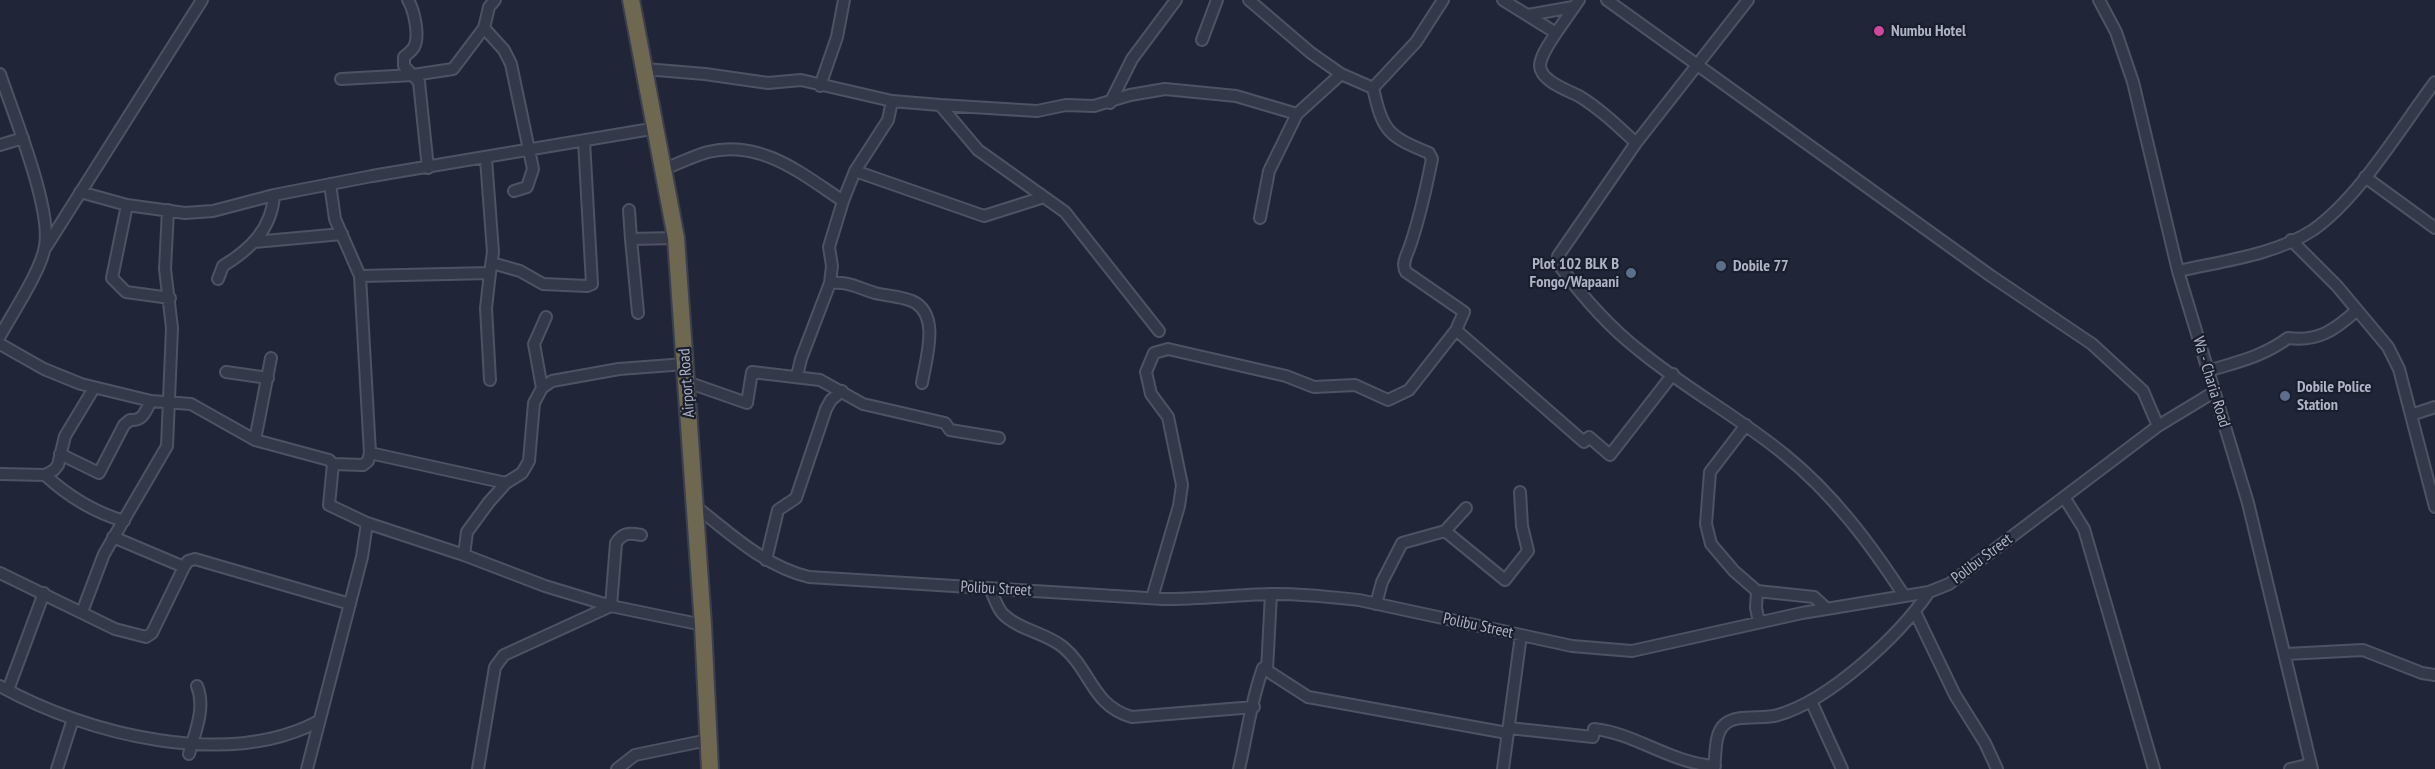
<!DOCTYPE html>
<html>
<head>
<meta charset="utf-8">
<style>
	body { margin:0 }
	canvas { display:block; background:#202638 }
</style>
</head>
<body>
<canvas width="2435" height="769"></canvas>
<script>
const c = document.querySelector('canvas').getContext('2d');
c.lineJoin = 'round';
function strokePath(path, color, width, dash) { c.strokeStyle = color; c.lineWidth = width; c.lineCap = dash ? 'butt' : 'round'; c.setLineDash(dash || []); c.stroke(path); }
function write(font, color, halo, rows, align = 'center') {
  c.font = font + ' "PT Sans Narrow",sans-serif'; c.lineWidth = 4.5; c.setLineDash([]); c.textBaseline = 'middle'; c.strokeStyle = halo; c.fillStyle = color; for (const [text, x, y, turn = 0] of rows) {
    c.save(); c.translate(x, y); c.rotate((+turn || 0) * Math.PI / 180); c.textAlign = isNaN(turn) ? turn : align; if (halo) c.strokeText(text, 0, 0); c.fillText(text, 0, 0); c.restore();
  }
}
const minor = new Path2D(`
	M 408,0 C 414,10 420,36 414,47 C 412,51 407,54 404,57 L 404,66 L 419,82 L 428,168
	M 495,0 L 489,7 L 484,28 L 504,50 L 511,64 L 533,169 L 527,187 L 514,191
	M 1249,0 L 1311,53 L 1341,74
	M 1443,0 L 1416,42 L 1373,88 C 1383,132 1388,136 1429,153 L 1432,159 C 1426,189 1420,217 1410,246 C 1407,255 1401,264 1406,272 L 1464,312 L 1456,330 L 1584,442 L 1589,437 L 1610,455 L 1673,374
	M 1503,0 L 1556,33 L 1579,0
	M 1607,0 L 1991,276 L 2092,344 L 2143,391 L 2158,426
	M 1748,0 L 1636,143 L 1558,256 L 1559,265 C 1582,296 1609,327 1640,351 C 1686,389 1739,417 1785,455 C 1833,494 1869,542 1903,594
	M 2099,0 L 2116,32 L 2133,82 L 2178,271 L 2248,503 L 2312,769
	M 1528,15 L 1573,7
	M 1556,33 C 1551,41 1540,56 1540,66 C 1541,81 1567,90 1579,96 C 1600,109 1618,126 1636,143
	M 1202,40 L 1217,0
	M 645,69 L 705,74 L 768,83 L 801,80 L 892,101 L 940,105 L 1037,111 L 1066,105 L 1094,106 L 1130,95 L 1165,89 L 1236,96 L 1297,114 L 1341,74 L 1373,88
	M 0,74 C 13,113 52,208 45,246 C 42,269 12,314 0,336
	M 341,79 L 413,75 L 453,69 L 484,28
	M 820,86 L 837,37 L 844,0
	M 1110,103 L 1132,59 L 1176,0
	M 940,105 L 978,150 L 1065,212 L 1159,331
	M 0,145 L 23,138
	M 664,169 C 678,164 693,156 708,152 C 761,139 802,174 843,201
	M 855,171 L 984,216 L 1044,197
	M 2365,177 L 2435,228
	M 330,184 L 335,219 L 360,276 L 370,453 L 368,461 L 363,465 L 333,464
	M 80,192 L 127,205 L 185,213 L 213,211 L 274,195 L 372,176 L 657,128
	M 127,205 L 112,278 L 126,292 L 170,298
	M 629,210 L 631,239
	M 1260,218 L 1269,171 L 1297,114
	M 2291,240 L 2337,286 L 2388,347 L 2399,369 L 2435,507
	M 254,242 L 342,234
	M 46,247 L 202,0
	M 492,263 L 520,271 L 543,284 L 587,286 L 592,284 L 584,141
	M 2178,271 C 2222,261 2275,255 2313,230 C 2359,198 2401,127 2435,82
	M 360,276 L 490,273 L 493,252 L 486,159
	M 218,279 L 223,266 C 251,249 272,228 274,195
	M 830,283 C 849,281 858,288 875,293 C 887,296 900,296 912,301 C 941,314 926,358 922,383
	M 638,313 L 631,239 L 676,238
	M 0,344 L 44,369 L 81,384 L 151,401 L 191,404 L 255,440 L 329,460 L 333,464 L 329,505 L 367,523 L 464,555 L 545,586 L 611,606 L 703,625
	M 2208,371 C 2237,362 2262,357 2288,338 C 2318,342 2335,330 2357,310
	M 226,372 L 268,378
	M 797,376 L 801,359 L 830,283 L 832,266 L 829,247 L 843,201 L 855,171 L 888,120 L 892,101
	M 490,380 L 486,308 L 490,273
	M 687,382 L 747,403 L 752,372 L 820,380 L 863,404 L 945,423 L 950,430 L 999,438
	M 542,388 L 534,344 L 546,317
	M 2411,415 L 2435,407
	M 1746,425 L 1710,472 L 1706,524 L 1711,544 L 1734,571 L 1757,591 L 1756,608 L 1759,622
	M 255,440 L 271,358
	M 370,453 L 506,483
	M 60,454 L 99,473 L 124,425 L 130,420 C 143,421 145,412 151,401
	M 0,474 L 45,475 L 54,470 L 58,465 L 65,436 L 94,388
	M 45,475 C 69,497 93,512 124,521
	M 2064,497 L 2084,529 L 2154,769
	M 695,506 C 731,534 764,566 809,577 L 1163,599 C 1199,599 1234,595 1270,594 C 1300,593 1330,597 1359,600 L 1572,646 L 1632,651 L 1802,613 L 1929,592 L 1949,584 L 2158,426 L 2214,392
	M 1445,531 L 1505,580 L 1528,551 L 1522,526 L 1520,492
	M 113,537 L 184,567
	M 464,555 L 467,532 L 489,502 L 506,483 L 522,473 L 529,461 L 534,403 L 542,388 L 552,381 L 619,369 L 685,364
	M 766,560 L 778,510 L 796,498 L 826,409 L 831,400 L 842,391
	M 0,573 L 115,629 L 146,637 L 152,633 L 184,567 L 188,561 L 195,559 L 350,604
	M 990,589 C 994,596 997,608 1003,614 C 1019,630 1046,633 1063,647 C 1091,670 1092,706 1132,717 L 1254,707
	M 1757,591 L 1814,597 L 1827,609
	M 1152,598 L 1179,506 L 1182,485 L 1168,417 L 1151,394 L 1146,372 L 1154,353 L 1168,349 L 1286,376 L 1314,387 L 1355,385 L 1388,400 L 1409,390 L 1456,330
	M 1376,604 L 1382,582 L 1402,543 L 1445,531 L 1466,508
	M 82,612 L 104,554 L 167,446 L 172,328 L 165,269 L 168,210
	M 1915,612 L 1955,695 L 1985,743 L 1997,769
	M 2286,654 L 2363,650 L 2422,673 L 2435,675
	M 1263,668 L 1308,697 L 1507,733
	M 0,686 C 88,735 227,769 317,722
	M 8,690 L 44,593
	M 1811,701 L 1842,769
	M 1509,728 L 1593,737 L 1594,729 C 1635,733 1670,763 1715,766
	M 189,754 C 195,732 206,708 197,686
	M 57,769 L 72,722
	M 307,769 L 362,557 L 367,523
	M 478,769 L 495,667 L 504,655 L 611,606 L 616,543 C 623,532 630,533 641,535
	M 617,769 L 635,755 L 708,740
	M 1239,769 C 1247,735 1251,700 1263,668 L 1267,670 L 1271,594
	M 1503,769 L 1521,635
	M 1714,769 C 1716,756 1714,734 1724,725 C 1736,713 1763,720 1778,715 C 1830,700 1899,636 1929,592
	M 2290,769 L 2311,764`);
const highway = new Path2D(`
	M 631,0 L 676,238 L 703,625 L 710,769`);
strokePath(minor, '#4e5363', 14);
strokePath(highway, '#3b4050', 20);
strokePath(minor, '#333949', 10);
strokePath(highway, '#6f6850', 16);
for (const [x, y, r, color] of [
	[1879,31,6,"#d1479c"],
	[1721,266,6,"#5c6f8a"],
	[1631,273,6,"#5c6f8a"],
	[2285,396,6,"#5c6f8a"]
]) { const dot = new Path2D(); dot.arc(x, y, r, 0, 2 * Math.PI); c.fillStyle = color; c.fill(dot); strokePath(dot, '#191e2d', 2); }
write('bold 16px', '#aeb3c5', '#191e2d', [
	["Numbu Hotel",1891,31],
	["Plot 102 BLK B",1619,264,"right"],
	["Fongo/Wapaani",1619,282,"right"],
	["Dobile 77",1733,266],
	["Dobile Police",2297,387],
	["Station",2297,405]
], 'left');
write('16px', '#aeb3c5', '#191e2d', [
	["Wa - Charia Road",2211,382,73],
	["Airport Road",687,383,-94],
	["Polibu Street",1982,559,-37],
	["Polibu Street",996,589,3],
	["Polibu Street",1478,626,12]
]);
</script>
</body>
</html>
